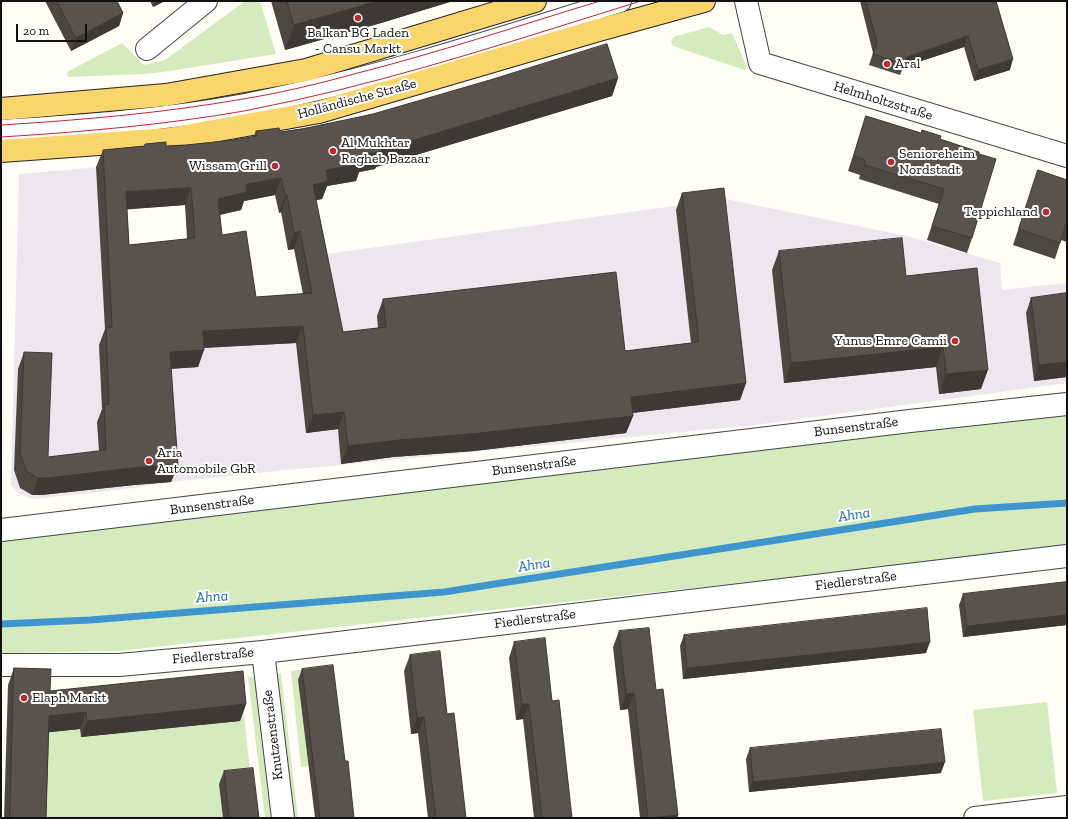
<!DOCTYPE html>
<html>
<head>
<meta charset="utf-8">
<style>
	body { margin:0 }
	#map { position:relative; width:1068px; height:819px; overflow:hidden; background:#fffdf5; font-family:"Zilla Slab",serif }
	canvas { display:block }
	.frame { position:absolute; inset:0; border:2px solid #111; pointer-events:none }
	.scale { position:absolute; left:16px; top:24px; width:71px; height:18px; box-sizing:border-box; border:2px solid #111; border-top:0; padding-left:5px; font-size:12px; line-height:14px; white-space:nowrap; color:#111; -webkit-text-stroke:3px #fff; paint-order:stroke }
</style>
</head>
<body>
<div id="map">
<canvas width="1068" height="819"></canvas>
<div class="frame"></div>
<div class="scale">20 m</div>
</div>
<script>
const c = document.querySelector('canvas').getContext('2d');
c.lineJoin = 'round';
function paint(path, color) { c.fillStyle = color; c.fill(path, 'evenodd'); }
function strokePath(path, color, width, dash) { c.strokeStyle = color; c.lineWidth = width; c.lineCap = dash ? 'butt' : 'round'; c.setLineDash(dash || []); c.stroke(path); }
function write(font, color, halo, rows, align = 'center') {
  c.font = font + ' "Zilla Slab",serif'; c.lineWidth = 4; c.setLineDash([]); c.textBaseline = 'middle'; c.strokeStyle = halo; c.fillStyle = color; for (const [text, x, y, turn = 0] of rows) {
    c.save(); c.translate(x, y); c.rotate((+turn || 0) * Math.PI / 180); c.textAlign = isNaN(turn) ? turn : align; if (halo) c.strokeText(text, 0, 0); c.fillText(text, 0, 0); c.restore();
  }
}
paint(new Path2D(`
	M 100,167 L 124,296 L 329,309 L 319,255 L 725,199 L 907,236 L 1000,263 L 1002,290 L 1067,283 L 1067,383 L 755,425 L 277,471 L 171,482 L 134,488 L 32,499 L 18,493 L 11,484 L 19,174 Z`), '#eee6ef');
paint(new Path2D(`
	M 245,1 L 260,1 L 276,54 L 170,71 L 144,74 L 68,77 L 67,72 L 122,43 L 144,65 L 165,60 Z
	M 709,27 L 723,35 L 732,33 L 747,67 L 745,70 L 673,46 L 671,42 L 673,37 Z
	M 1067,411 L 1067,547 L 118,651 L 1,653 L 1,540 Z
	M 328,667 L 329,676 L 298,680 L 306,745 L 307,753 L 344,772 L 310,776 L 309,766 L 301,767 L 291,671 Z
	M 281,673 L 298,818 L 292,818 L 275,674 Z
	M 248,677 L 255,677 L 271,818 L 265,818 Z
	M 240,678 L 251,780 L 223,818 L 41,818 L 43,733 L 80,729 L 81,737 L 240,721 Z
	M 1047,702 L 1057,793 L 983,801 L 973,710 Z`), '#d5ebbd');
strokePath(new Path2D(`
	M 1,624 L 90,620 L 444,592 L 975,509 L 1067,503`), '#3f96cf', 7);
const minor = new Path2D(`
	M 746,1 L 760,63 L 1067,156
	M 147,49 L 206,1
	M 1,131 C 82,126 165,120 245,105 C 373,80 496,40 620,1
	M 1,530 L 910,421 L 1067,404
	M 263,652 L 283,818
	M 1,665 L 119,665 L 263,652 L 1067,556
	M 975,818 L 1067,807`);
const major = new Path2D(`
	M 1,109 L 166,95 L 306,70 L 535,1
	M 1,151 L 169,139 L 319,112 L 599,30 L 704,1`);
strokePath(minor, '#444', 24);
strokePath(major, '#222', 24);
strokePath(minor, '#fff', 22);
strokePath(major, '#f9d66b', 22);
strokePath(new Path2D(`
	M 1,125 C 82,120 163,113 243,99 C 280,93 318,84 354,74 C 437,53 518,26 600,1
	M 1,137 C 82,132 163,125 244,111 C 260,108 276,104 292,101 C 410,75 525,37 641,1`), '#c4262e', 1);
paint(new Path2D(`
	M 45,1 L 117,1 L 123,13 L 119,26 L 71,51 Z
	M 150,1 L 165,1 L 153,7 Z
	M 271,1 L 453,1 L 381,23 L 285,50 Z
	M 860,1 L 996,1 L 1010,70 L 974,81 L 964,47 L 903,67 L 900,75 L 869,65 L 873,53 Z
	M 618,78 L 612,96 L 376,167 L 375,169 L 359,172 L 356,181 L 327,186 L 322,199 L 316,200 L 343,332 L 378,328 L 377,316 L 383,299 L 625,351 L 691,343 L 676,210 L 682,193 L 746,383 L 740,400 L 632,413 L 633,416 L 626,433 L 474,451 L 393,457 L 341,464 L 338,429 L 306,433 L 296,343 L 204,348 L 198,367 L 171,369 L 178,465 L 171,482 L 134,485 L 41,495 L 32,495 L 20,488 L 14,470 L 18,369 L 24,352 L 48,457 L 99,451 L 97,422 L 102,409 L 99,345 L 105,329 L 96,167 L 103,150 L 144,146 L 145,144 L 166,146 L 186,145 L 234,140 L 254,136 L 256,131 L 280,132 ZM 275,195 L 279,213 L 281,212 L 288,250 L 294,249 L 303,294 L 256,297 L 222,235 L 220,215 L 241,210 L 244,201 ZM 185,205 L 187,239 L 129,245 L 127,209 Z
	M 866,116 L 940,139 L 972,238 L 967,253 L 927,240 L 939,204 L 859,179 L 860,175 L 848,171 L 861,131 Z
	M 1038,170 L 1067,180 L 1067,242 L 1061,240 L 1055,259 L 1013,245 Z
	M 779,251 L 906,276 L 981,389 L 939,394 L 936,367 L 784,383 L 772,270 Z
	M 1067,293 L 1067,377 L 1034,381 L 1026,313 L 1031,298 Z
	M 1067,582 L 1067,625 L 963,637 L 959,605 L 963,594 Z
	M 619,631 L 678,815 L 677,818 L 640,818 L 628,709 L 620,710 L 613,647 Z
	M 684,635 L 926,653 L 683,679 L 680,646 Z
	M 514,642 L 552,701 L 572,818 L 534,818 L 523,719 L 516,720 L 509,658 Z
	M 410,655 L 447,714 L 466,818 L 428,818 L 418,733 L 411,734 L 404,671 Z
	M 14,668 L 50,691 L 246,704 L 240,721 L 81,737 L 80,729 L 49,732 L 46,818 L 4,818 L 8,685 Z
	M 302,669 L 345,761 L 354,818 L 315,818 L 298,680 Z
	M 750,748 L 941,773 L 749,792 L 746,759 Z
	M 224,771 L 259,818 L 223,818 L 219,784 Z`), '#4d4742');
paint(new Path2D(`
	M 155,1 L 165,1 L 153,7 Z
	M 378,1 L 453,1 L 381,23 L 285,50 L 294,25 Z
	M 123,13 L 119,26 L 71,51 L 76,38 Z
	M 968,36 L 964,47 L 903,67 L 907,57 Z
	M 1013,59 L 1010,70 L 974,81 L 978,70 Z
	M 618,78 L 612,96 L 376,167 L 375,169 L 359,172 L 356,181 L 327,186 L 322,199 L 307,202 L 313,185 L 326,170 L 360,156 L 381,150 Z
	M 281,178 L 275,195 L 244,201 L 241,210 L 212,216 L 218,199 L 246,185 Z
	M 191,188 L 185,205 L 120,210 L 126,192 Z
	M 287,195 L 281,212 L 279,213 L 285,196 Z
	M 300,231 L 294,249 L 288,250 L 294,233 Z
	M 303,326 L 296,343 L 196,348 L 203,331 Z
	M 943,347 L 936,367 L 784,383 L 791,363 Z
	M 204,350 L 198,367 L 164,369 L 170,352 Z
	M 1067,362 L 1067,377 L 1034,381 L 1039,365 Z
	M 988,370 L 981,389 L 939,394 L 946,374 Z
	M 746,383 L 740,400 L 624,414 L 631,397 Z
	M 344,412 L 338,429 L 306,433 L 313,415 Z
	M 633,416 L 626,433 L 474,451 L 393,457 L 341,464 L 348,446 L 399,440 Z
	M 178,465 L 171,482 L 134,485 L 41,495 L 32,495 L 38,478 L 141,467 Z
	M 1067,615 L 1067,625 L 963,637 L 967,626 Z
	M 930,642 L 926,653 L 683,679 L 687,668 Z
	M 634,693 L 628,709 L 620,710 L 626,694 Z
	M 246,704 L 240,721 L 81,737 L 87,721 Z
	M 522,704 L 529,704 L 523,719 L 516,720 Z
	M 86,712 L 80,729 L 43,733 L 49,716 Z
	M 424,717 L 418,733 L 411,734 L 417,718 Z
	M 945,762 L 941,773 L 749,792 L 753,782 Z
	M 678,815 L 677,818 L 648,818 Z`), '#3f3936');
const building = new Path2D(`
	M 57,1 L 117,1 L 123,13 L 76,38 Z
	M 287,1 L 378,1 L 294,25 Z
	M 866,1 L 996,1 L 1013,59 L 978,70 L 968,36 L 907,57 L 904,64 L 873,54 L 877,43 Z
	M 607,44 L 618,78 L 381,150 L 382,151 L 360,156 L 362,164 L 326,170 L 328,181 L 313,185 L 343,332 L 386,327 L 383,299 L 616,272 L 625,351 L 699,342 L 682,193 L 724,188 L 746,383 L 631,397 L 633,416 L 480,433 L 399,440 L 348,446 L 344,412 L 313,415 L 303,326 L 203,331 L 204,350 L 170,352 L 178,465 L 141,467 L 47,478 L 38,478 L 26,471 L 20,453 L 24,352 L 52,353 L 48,457 L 106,450 L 104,405 L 109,404 L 106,328 L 112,327 L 103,150 L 145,146 L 145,144 L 166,142 L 166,146 L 186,145 L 234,140 L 257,136 L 256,131 L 279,128 L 280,132 L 302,129 L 373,114 L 490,80 ZM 281,178 L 285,196 L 287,195 L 294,233 L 300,231 L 312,293 L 256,297 L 246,231 L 222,235 L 218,199 L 247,192 L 246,185 ZM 191,188 L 195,238 L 129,245 L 126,192 Z
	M 866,116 L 921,133 L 922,130 L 941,136 L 940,139 L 979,152 L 979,154 L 996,159 L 972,238 L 932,226 L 944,189 L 864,165 L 865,160 L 854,156 Z
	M 1038,170 L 1067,180 L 1067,224 L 1066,224 L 1060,243 L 1019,229 Z
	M 902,238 L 906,276 L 977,268 L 988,370 L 946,374 L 943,347 L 791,363 L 779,251 Z
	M 1067,293 L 1067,362 L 1039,365 L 1031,298 Z
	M 1067,582 L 1067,615 L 967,626 L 963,594 Z
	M 927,608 L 930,642 L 687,668 L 684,635 Z
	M 649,628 L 656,690 L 663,689 L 678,815 L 648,818 L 634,693 L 626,694 L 619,631 Z
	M 545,638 L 552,701 L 559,700 L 572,818 L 542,818 L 529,704 L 522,704 L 514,642 Z
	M 440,651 L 447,714 L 454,713 L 466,818 L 436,818 L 424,717 L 417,718 L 410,655 Z
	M 333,665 L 345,761 L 348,761 L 354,818 L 320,818 L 302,669 Z
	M 14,668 L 51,669 L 50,691 L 243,671 L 246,704 L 87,721 L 86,712 L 49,716 L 46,818 L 10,818 Z
	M 941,729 L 945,762 L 753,782 L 750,748 Z
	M 253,768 L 259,818 L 229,818 L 224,771 Z`);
paint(building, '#5a524d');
strokePath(building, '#3f3936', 1);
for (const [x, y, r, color] of [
	[358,18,4,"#c4262e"],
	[887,64,4,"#c4262e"],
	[333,151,4,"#c4262e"],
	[891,162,4,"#c4262e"],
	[275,166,4,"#c4262e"],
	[1046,212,4,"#c4262e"],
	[955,341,4,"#c4262e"],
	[149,461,4,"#c4262e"],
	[24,698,4,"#c4262e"]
]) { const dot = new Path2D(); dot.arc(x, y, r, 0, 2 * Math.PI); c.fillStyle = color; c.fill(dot); strokePath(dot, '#fff', 1.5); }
write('14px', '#111', '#fff', [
	["Balkan BG Laden",358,33,"center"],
	["- Cansu Markt",358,49,"center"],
	["Aral",895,64],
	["Al Mukhtar",341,143],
	["Ragheb Bazaar",341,159],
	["Senioreheim",899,154],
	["Nordstadt",899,170],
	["Wissam Grill",267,166,"right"],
	["Teppichland",1038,212,"right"],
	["Yunus Emre Camii",947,341,"right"],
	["Aria",157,453],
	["Automobile GbR",157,469],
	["Elaph Markt",32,698]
], 'left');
write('14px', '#111', '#fff', [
	["Holländische Straße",357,99,-15],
	["Helmholtzstraße",883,101,17],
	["Bunsenstraße",856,427,-7],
	["Bunsenstraße",534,466,-7],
	["Bunsenstraße",212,505,-7],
	["Fiedlerstraße",856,581,-7],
	["Fiedlerstraße",535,619,-7],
	["Fiedlerstraße",213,656,-5],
	["Knutzenstraße",273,735,-97]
]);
write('italic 15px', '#1768a6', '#fff', [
	["Ahna",854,515,-9],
	["Ahna",534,565,-9],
	["Ahna",212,597,-4]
]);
</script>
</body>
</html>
